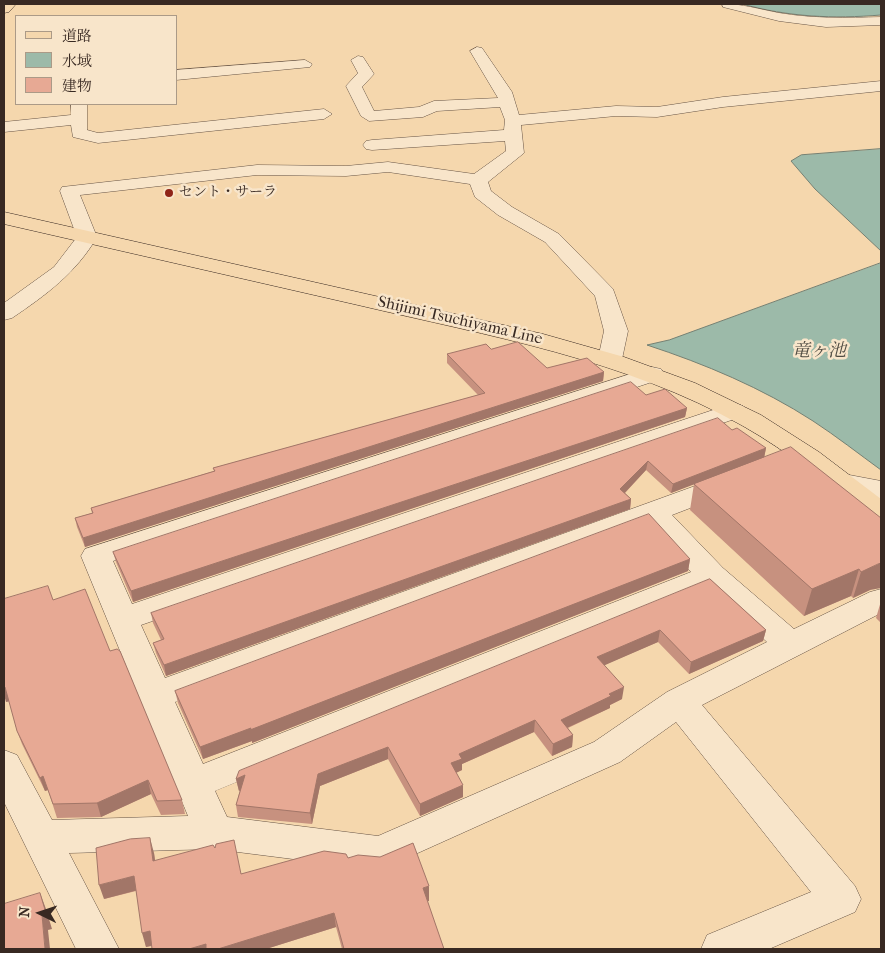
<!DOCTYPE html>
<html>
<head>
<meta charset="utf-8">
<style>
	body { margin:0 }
	#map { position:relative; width:885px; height:953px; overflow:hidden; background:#f5d7ad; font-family:"IM FELL French Canon","Noto Serif JP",serif }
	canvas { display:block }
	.frame { position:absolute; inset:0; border:5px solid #382922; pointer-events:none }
	.legend { position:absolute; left:15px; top:15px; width:162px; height:90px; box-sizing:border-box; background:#f8e5ca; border:1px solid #ab9a87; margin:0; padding:6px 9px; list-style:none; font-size:15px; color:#382922 }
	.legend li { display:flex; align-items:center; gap:10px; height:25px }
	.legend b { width:25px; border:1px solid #ab9a87 }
	.north { position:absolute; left:15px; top:888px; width:50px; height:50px; -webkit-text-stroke:4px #f8e5ca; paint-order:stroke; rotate:274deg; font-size:14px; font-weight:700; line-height:20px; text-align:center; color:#382922 }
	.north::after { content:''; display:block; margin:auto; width:18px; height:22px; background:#382922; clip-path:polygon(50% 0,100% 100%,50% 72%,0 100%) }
</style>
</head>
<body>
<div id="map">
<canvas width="885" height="953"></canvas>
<div class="frame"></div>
<ul class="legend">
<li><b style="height:6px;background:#f5d7ad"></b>道路</li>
<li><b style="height:14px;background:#9cbaa9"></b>水域</li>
<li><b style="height:14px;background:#e7a994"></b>建物</li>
</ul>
<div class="north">N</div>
</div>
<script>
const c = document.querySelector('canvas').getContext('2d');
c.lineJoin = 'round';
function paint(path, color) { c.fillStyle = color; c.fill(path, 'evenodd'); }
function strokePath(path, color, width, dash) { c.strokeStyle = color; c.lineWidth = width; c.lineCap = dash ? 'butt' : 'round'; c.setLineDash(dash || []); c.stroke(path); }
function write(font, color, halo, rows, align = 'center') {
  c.font = font + ' "IM FELL French Canon","Noto Serif JP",serif'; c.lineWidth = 5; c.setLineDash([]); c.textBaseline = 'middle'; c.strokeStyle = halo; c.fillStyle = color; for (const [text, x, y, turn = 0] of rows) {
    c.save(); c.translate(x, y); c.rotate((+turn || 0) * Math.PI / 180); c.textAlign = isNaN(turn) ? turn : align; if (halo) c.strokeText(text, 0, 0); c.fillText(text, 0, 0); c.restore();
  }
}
const water = new Path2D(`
	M 742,4 L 881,4 L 881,15 C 833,19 789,17 742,4 Z
	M 881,149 L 881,251 L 815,189 L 791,161 L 801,155 Z
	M 881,263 L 881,470 C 859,454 836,436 813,421 C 762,388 705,364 647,345 L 669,340 Z`);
paint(water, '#9cbaa9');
strokePath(water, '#748073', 1);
const minor = new Path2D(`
	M 722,4 C 742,4 759,9 779,13 C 813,19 847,18 881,17 L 881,25 L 826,27 L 779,21 L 723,7 Z
	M 477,47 L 482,48 L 512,92 L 519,115 L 616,106 L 657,107 L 723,97 L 881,81 L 881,91 L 723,107 L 657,117 L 616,116 L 521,125 L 524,153 L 488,182 L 491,191 L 512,207 L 559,234 L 613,289 L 628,331 L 622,359 L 618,364 L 610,366 L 602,364 L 598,359 L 604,331 L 595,296 L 545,242 L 498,215 L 475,197 L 470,184 L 388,172 L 346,176 L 257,175 L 80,195 L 97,237 C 76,273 46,295 12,318 L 4,320 L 4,303 L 54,267 L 77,237 L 60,191 L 62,187 L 257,165 L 346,166 L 388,162 L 474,174 L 506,151 L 505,141 L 372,150 L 366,149 L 363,145 L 366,141 L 372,140 L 504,130 L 505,120 L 500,107 L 437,111 L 423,117 L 369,121 L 361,116 L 346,86 L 358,73 L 351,60 L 358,56 L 363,57 L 374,74 L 362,87 L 374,111 L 419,107 L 434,101 L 498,98 L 470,51 Z
	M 305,60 L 312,64 L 310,67 L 176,80 L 176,70 Z
	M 71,104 L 87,104 L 87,130 L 98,133 L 324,109 L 332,114 L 324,119 L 98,143 L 73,137 L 71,125 L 4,132 L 4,122 L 71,115 Z
	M 652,367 L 661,369 L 664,374 L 661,379 L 113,561 L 132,604 L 725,406 L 734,403 L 743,406 L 747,411 L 743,416 L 141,625 L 165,678 L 717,478 L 727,475 L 737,478 L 741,484 L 737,490 L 672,515 L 723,568 L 794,629 L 870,592 L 881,589 L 881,613 L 702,705 L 855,886 L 861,899 L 855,912 L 769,949 L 701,949 L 707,935 L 811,892 L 676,722 L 620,762 L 380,870 L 214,849 L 69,853 L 119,949 L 76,949 L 4,802 L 4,750 L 17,755 L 52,820 L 188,816 L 81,556 L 85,549 ZM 648,524 L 691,572 L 203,764 L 175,702 ZM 708,588 L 767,642 L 667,692 L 594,742 L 378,836 L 227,817 L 215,791 Z
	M 844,474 L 881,481 L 881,499 L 834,489 L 830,483 L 834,477 Z`);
const major = new Path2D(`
	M 4,4 L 16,4 L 9,12 L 4,13 Z
	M 4,212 L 543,334 L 624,357 L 695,383 L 761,415 L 819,452 L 881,499 L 881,522 L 871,519 C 830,486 789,452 743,426 C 625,359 489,336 358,305 C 240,278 122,251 4,224 Z`);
strokePath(minor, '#675445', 1);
strokePath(major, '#382922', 1);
paint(minor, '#f8e5ca');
paint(major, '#f5d7ad');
paint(new Path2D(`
	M 491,349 L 547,368 L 604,372 L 603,381 L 85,547 L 77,527 L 75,518 L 92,513 L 91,508 L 214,471 L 213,468 L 478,395 L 447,363 L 447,354 Z
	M 646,395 L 687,408 L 685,417 L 133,602 L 116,562 L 113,552 Z
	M 732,430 L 766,448 L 764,458 L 881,518 L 870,590 L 853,598 L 851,596 L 804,616 L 690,510 L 694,484 L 671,493 L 646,470 L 625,493 L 631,499 L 630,509 L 166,676 L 156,653 L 153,643 L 161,640 L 153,623 L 151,613 Z
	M 690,559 L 688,571 L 252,743 L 252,741 L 203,759 L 178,703 L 175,691 Z
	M 710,579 L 766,630 L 763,641 L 689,674 L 658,642 L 604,665 L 622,699 L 610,705 L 610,708 L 568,728 L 573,735 L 572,747 L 552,756 L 534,732 L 462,764 L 462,770 L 456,773 L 463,797 L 420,816 L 388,759 L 320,786 L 312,824 L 238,817 L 236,805 L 240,790 L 239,791 L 236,779 Z
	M 53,600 L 110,651 L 182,800 L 185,814 L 161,815 L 151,794 L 101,817 L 57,818 L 48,790 L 45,791 L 22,744 L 17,731 L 9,701 L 6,702 Z
	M 881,601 L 881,623 L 876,618 Z
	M 215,848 L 241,874 L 348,858 L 429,901 L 427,901 L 444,949 L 342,949 L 336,927 L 266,949 L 152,949 L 152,946 L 146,947 L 136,891 L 104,899 L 154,853 L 155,861 Z`), '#c7917f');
paint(new Path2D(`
	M 604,372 L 603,381 L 85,547 L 83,538 Z
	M 687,408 L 685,417 L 133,602 L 131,591 Z
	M 766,448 L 764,458 L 671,493 L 673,484 Z
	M 648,461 L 646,470 L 619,499 L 620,489 Z
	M 631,499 L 630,509 L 166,676 L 164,665 Z
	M 690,559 L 688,571 L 252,743 L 252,741 L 203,759 L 200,747 Z
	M 881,563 L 881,588 L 870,590 L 853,598 L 861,572 L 878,564 Z
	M 859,569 L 851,596 L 804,616 L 812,589 Z
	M 660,630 L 658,642 L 596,669 L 597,657 Z
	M 766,630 L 763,641 L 689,674 L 691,662 Z
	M 5,687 L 10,701 L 6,702 L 4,695 L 4,688 Z
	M 624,687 L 622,699 L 610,705 L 610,708 L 560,731 L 561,720 L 609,694 Z
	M 535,720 L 534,732 L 462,764 L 462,770 L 451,775 L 451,763 L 459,754 Z
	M 573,735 L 572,747 L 552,756 L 553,744 Z
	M 388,747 L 388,759 L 320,786 L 312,824 L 310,813 L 318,774 Z
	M 245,775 L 247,787 L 239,791 L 236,779 Z
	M 43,776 L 48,790 L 45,791 L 40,778 Z
	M 148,780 L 151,794 L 101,817 L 97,803 Z
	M 463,785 L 463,797 L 420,816 L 420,804 Z
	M 150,838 L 154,853 L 157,875 L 153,861 Z
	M 134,876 L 138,890 L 104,899 L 99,885 Z
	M 429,886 L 429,901 L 423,902 L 423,888 Z
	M 40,893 L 46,909 L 52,929 L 48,930 L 50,949 L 45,949 Z
	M 334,913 L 336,927 L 266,949 L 218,949 Z
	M 150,931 L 154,945 L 146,947 L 142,933 Z
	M 206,944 L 207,949 L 189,949 Z`), '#a27668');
const building = new Path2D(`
	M 518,342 L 547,368 L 587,358 L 604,372 L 83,538 L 75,518 L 93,513 L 91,508 L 215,471 L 213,468 L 485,393 L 447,354 L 486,344 L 491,349 Z
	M 631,382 L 646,395 L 665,389 L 687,408 L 131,591 L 113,552 Z
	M 718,418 L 732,430 L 737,428 L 766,448 L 673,484 L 648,461 L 620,489 L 631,499 L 164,665 L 153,643 L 164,639 L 151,613 Z
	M 791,447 L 881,518 L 881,563 L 878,564 L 861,572 L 859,569 L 812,589 L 694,484 Z
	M 649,514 L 690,559 L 250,730 L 251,728 L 200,747 L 175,691 Z
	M 710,579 L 766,630 L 691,662 L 660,630 L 597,657 L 624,687 L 609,694 L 611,696 L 561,720 L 573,735 L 553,744 L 535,720 L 459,754 L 462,759 L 451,763 L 463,785 L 420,804 L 388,747 L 318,774 L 310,813 L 236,805 L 245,775 L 236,779 L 239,771 Z
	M 48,586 L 53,600 L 85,589 L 110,651 L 117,649 L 120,651 L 182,800 L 157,801 L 148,780 L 97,803 L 53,804 L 43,776 L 40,778 L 17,731 L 5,687 L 4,688 L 4,599 Z
	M 150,838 L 153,861 L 213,845 L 215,848 L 216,844 L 234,840 L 241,874 L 324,851 L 346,854 L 348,858 L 358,855 L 380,857 L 413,843 L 429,886 L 423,888 L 444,949 L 344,949 L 334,913 L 218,949 L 206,949 L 206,944 L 189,949 L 152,949 L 150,931 L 142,933 L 134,876 L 99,885 L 96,848 L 130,839 Z
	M 40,893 L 46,913 L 42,915 L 45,949 L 4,949 L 4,904 Z`);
paint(building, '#e7a994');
strokePath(building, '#a27668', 1);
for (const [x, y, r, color] of [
	[169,193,5,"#8f2418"]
]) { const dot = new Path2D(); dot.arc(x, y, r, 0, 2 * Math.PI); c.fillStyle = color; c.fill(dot); strokePath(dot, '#f8e5ca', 2); }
write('14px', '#382922', '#f8e5ca', [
	["セント・サーラ",179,193]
], 'left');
write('16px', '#382922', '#f8e5ca', [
	["Shijimi Tsuchiyama Line",460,321,13]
]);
write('italic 18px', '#514d44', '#f8e5ca', [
	["竜ヶ池",819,352]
]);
</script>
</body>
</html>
